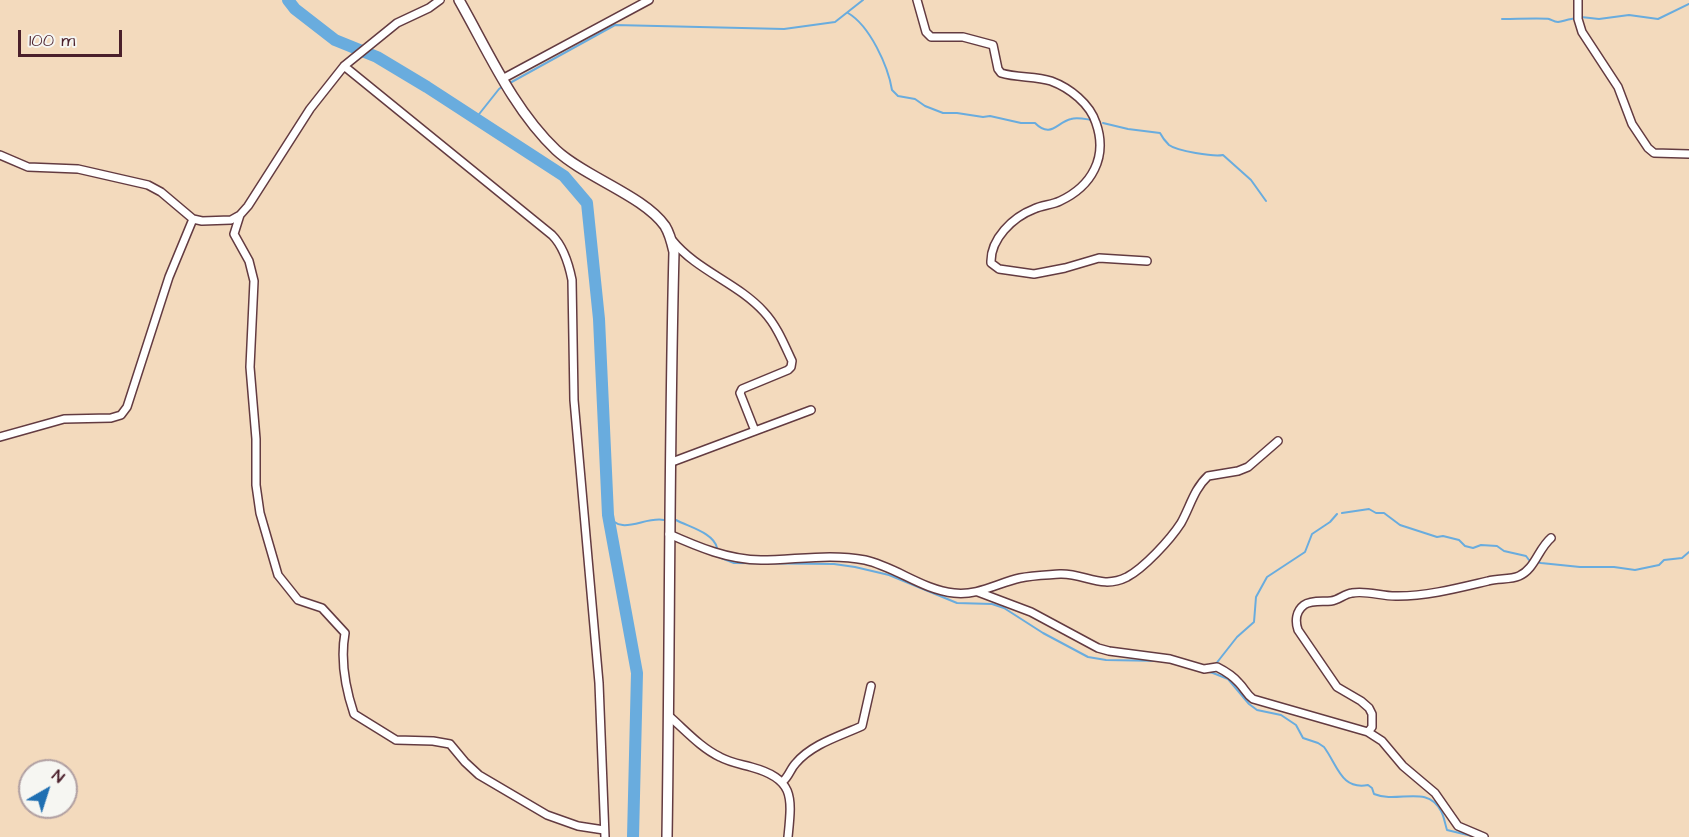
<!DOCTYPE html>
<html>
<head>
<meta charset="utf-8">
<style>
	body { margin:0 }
	#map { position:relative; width:1689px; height:837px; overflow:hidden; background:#f3dabd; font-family:"Architects Daughter",sans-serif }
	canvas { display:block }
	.north { position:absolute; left:18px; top:759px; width:60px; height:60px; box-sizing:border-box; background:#f6f6f2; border:2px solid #b1a0a2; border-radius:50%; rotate:39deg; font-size:16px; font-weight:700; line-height:24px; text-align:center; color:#4a1f2b }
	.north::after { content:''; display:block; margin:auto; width:21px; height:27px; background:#1f6fb2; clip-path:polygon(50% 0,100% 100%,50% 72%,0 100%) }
	.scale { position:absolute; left:18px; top:30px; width:104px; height:27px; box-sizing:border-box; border:3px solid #4a1f2b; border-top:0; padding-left:8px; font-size:18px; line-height:21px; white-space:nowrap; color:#4a1f2b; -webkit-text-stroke:4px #f6f6f2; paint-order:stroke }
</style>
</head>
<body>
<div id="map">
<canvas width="1689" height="837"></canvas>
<div class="north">N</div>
<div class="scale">100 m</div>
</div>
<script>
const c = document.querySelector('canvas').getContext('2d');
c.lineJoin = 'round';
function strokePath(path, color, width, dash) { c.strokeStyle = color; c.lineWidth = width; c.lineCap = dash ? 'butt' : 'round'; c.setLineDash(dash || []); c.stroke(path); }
strokePath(new Path2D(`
	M 848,13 C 870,26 888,66 892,90 L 898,96 L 915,99 L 925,106 L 943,113 L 957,113 L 983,117 L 990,116 L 1021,123 L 1035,123 C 1051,139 1057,122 1071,119 C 1077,117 1085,119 1092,120
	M 1581,17 L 1599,19 L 1629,15 L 1658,19 L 1689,4
	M 1502,19 C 1507,19 1546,18 1549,19 C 1552,20 1554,22 1558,22 C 1563,21 1570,19 1576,18
	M 508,84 L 615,25 L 784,29 L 835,22 L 863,0
	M 476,118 L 499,89 L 503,86
	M 1103,123 L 1128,129 L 1160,133 C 1162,137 1166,142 1169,145 C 1177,151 1214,157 1223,155 L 1251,180 L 1266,201
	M 1342,513 L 1369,509 L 1376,513 L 1384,513 L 1400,525 L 1437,537 L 1443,536 L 1459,540 L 1465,546 L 1473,548 L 1481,545 L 1497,546 L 1504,551 L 1526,556 L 1529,560 L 1541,563 L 1580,567 L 1614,567 L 1635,570 L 1659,565 L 1664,560 L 1682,558 L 1689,552
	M 608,515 C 621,537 644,516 664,520
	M 676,520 C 689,527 714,533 717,548
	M 716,556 L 734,563 L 834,564 L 855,567 L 889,575 L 957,603 L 992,604 L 1004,608 L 1043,633 L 1088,657 L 1106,660 L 1163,661 L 1213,673 L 1228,679 L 1249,704 L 1257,710 L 1281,715 L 1296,725 L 1303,738 L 1318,743 L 1324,747 C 1338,766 1341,790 1368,785 L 1372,788 L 1374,794 C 1398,804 1427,784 1441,811 C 1444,816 1445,824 1447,830 L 1476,837
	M 1215,665 L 1237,637 L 1254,622 L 1256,597 L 1267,577 L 1305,552 L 1312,534 L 1330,522 L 1337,514`), '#69acde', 2);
strokePath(new Path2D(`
	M 288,0 L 295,9 L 335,40 L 377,57 L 427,87 L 564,176 L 587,203 L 599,319 L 608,515 L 637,673 L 633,837`), '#69acde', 12);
const minor = new Path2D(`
	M 917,0 L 926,32 L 931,37 L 963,37 L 993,45 L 998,69 L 1001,73 C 1017,78 1035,76 1051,81 C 1070,88 1090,104 1096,123 C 1108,157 1092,186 1060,201 C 1052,205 1042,205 1034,209 C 1013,217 990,239 991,263 L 999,269 L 1034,274 L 1065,268 L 1099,258 L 1147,261
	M 1578,0 L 1578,19 L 1582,32 L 1618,87 L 1632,124 L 1648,148 L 1654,153 L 1689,154
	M 344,66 L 552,235 C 563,246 569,265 572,280 L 574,400 L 599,683 L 605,837
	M 504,78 L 649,0
	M 0,155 L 28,167 L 78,169 L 148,185 L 161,192 L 193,219 L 202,221 L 231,220 L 240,215 L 248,206 L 310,109 L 344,66 L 397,23 L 429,8 L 440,0
	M 240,215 L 234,234 L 249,261 L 254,281 L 250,367 L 256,439 L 256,485 L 260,513 L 278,575 L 298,600 L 322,608 L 345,633 C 340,661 345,687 354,714 L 396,740 L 433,741 L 450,744 L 465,762 L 479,775 L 547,815 L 578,826 L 604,830
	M 672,240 C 697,271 738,283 764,312 C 777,326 784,344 792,361 L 791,367 L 788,370 L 742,389 L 740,393 L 755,431
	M 0,437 L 64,419 L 111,418 L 121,415 L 127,407 L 169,277 L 193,219
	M 672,462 L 811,410
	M 669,534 C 698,547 729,560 761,560 C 795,560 830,553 865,560 C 896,567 923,590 954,593 C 977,596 998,583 1020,578 C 1033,575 1047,575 1060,574 C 1085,573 1101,590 1127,577 C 1144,568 1170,540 1181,523 C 1190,507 1194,489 1208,476 L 1238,471 L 1248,467 L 1278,441
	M 978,592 L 1031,612 L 1098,648 L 1109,651 L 1170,659 L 1204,669 L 1217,667 C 1225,671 1233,676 1239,683 C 1245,689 1246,694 1253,699 L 1368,732 L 1382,741 L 1403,766 L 1435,793 L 1458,826 L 1484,837
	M 669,716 C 685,730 701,748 720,757 C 729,762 740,764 751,767 C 795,779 792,797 788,837
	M 1368,732 L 1372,727 L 1372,714 L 1369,708 L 1361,701 L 1337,687 L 1298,630 C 1295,621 1296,611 1304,605 C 1311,600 1323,602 1331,601 C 1339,600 1344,594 1352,593 C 1367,590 1383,597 1398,596 C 1428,596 1458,588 1488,581 C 1498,578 1510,580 1519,576 C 1535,569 1538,549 1551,538
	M 782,782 C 789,777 790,769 796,763 C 812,744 840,736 862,726 L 871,686`);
const major = new Path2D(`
	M 459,0 C 488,51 513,109 556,150 C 585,177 644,196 665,226 C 670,234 672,243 674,252 C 669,447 670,642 667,837`);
strokePath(minor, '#633b41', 10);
strokePath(major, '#633b41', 12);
strokePath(minor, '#fff', 7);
strokePath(major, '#fff', 9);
</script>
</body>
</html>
